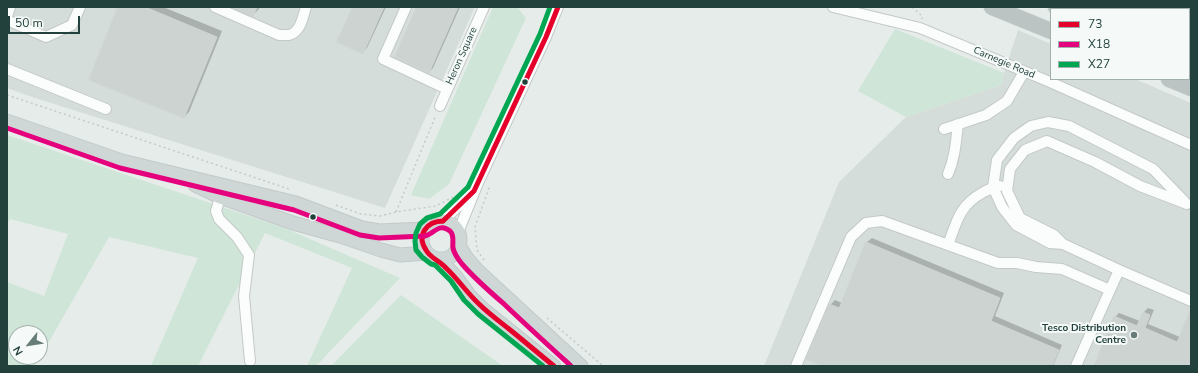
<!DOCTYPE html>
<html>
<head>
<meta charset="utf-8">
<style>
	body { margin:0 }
	#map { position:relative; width:1198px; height:373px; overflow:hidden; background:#e6ecea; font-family:"Nunito Sans",sans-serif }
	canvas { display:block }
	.frame { position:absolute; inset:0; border:8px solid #22403c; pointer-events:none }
	.legend { position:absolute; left:1050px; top:8px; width:140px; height:72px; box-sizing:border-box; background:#f5faf8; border:1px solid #a1b0ad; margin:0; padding:5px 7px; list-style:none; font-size:12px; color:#22403c }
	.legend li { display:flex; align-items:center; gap:8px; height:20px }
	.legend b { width:20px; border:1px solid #a1b0ad }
	.north { position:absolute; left:8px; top:325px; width:40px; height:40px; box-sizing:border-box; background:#f5faf8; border:1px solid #a1b0ad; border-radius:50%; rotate:240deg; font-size:11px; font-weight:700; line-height:16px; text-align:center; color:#22403c }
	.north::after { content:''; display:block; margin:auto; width:14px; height:18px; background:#677c79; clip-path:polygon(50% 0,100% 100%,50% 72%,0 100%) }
	.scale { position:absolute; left:8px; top:16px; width:72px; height:18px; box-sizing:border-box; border:2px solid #22403c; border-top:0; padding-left:5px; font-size:12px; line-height:14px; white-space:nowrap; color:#22403c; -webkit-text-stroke:3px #f5faf8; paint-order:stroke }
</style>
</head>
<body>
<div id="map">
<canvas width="1198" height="373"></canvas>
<div class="frame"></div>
<ul class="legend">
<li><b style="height:5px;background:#e4002b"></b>73</li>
<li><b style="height:5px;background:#e5007d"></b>X18</li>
<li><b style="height:5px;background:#00a651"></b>X27</li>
</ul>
<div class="north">N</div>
<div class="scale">50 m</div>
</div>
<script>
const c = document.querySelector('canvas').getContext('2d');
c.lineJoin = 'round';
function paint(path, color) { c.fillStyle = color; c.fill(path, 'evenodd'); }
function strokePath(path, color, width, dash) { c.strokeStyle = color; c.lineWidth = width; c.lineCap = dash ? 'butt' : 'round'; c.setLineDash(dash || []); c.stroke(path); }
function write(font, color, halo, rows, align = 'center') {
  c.font = font + ' "Nunito Sans",sans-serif'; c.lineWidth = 4; c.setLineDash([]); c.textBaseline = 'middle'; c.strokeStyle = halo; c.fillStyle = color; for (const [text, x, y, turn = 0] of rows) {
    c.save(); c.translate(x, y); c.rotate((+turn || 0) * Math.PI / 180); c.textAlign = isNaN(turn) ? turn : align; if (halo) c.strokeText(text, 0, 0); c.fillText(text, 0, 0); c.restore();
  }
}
paint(new Path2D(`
	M 7,7 L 475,7 L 385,208 L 35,98 L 7,88 Z
	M 1018,30 L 1051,44 L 1051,79 L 1135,79 L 1191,103 L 1191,366 L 764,366 L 839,182 L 906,117 L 1001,85 L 1004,73 Z`), '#d4ddda');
paint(new Path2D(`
	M 493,7 L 517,7 L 526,18 L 449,184 L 429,199 L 411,195 Z
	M 895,29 L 1004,73 L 1001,85 L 906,117 L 858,91 Z
	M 7,135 L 282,227 L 400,278 L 316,366 L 307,366 L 352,268 L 265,233 L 198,366 L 151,366 L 198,258 L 109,237 L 35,366 L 7,366 L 7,282 L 44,296 L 68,234 L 10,219 L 7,225 ZM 16,333 L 40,333 L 40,357 L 16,357 Z
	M 401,295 L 503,366 L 331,366 Z`), '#cfe5d8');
paint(new Path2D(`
	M 120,7 L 163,7 L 222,31 L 189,112 L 184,117 Z
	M 234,7 L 260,7 L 258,10 L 253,15 Z
	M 354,7 L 386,7 L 367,48 L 363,52 Z
	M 419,7 L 460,7 L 433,68 L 429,72 Z
	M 872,238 L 1004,293 L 995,316 L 1062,345 L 1053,366 L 825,366 L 830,305 L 835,300 L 842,303 L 867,242 Z
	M 1148,308 L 1154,310 L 1148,324 L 1180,337 L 1191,315 L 1191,366 L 1095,366 L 1115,317 L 1119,313 L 1140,321 L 1144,312 Z`), '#0003');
const building = new Path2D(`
	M 118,7 L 145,7 L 217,37 L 184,118 L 89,80 Z
	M 231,7 L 257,7 L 253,17 Z
	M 353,7 L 384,7 L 363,54 L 337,42 Z
	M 417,7 L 458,7 L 429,73 L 395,57 Z
	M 866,242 L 1000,298 L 991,321 L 1059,350 L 1052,366 L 823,366 L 806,359 L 829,304 L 839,308 Z
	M 1191,309 L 1191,366 L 1094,366 L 1114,316 L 1137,326 L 1143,312 L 1150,315 L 1145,328 L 1177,342 Z`);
paint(building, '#cdd3d1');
strokePath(building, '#cfd5d3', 1);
const minor = new Path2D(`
	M 215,7 L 279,35 C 282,35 286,35 289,35 C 301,32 303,16 306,7
	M 406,7 L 383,59 L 447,89
	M 833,7 L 920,28 L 1050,82 L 1191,145
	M 7,16 L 10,7
	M 7,20 L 46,37 L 72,25 L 80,7
	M 7,69 L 106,109
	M 440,106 L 484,7
	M 944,129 L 986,115 L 1007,101 L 1024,72
	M 948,174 C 955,158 956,141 958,124
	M 220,197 L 216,211 L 219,219 L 237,237 L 249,255 L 244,296 L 250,361
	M 443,221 L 471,194
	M 459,230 L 478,183 L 546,37 L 558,7
	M 1063,244 L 1050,243 L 1016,225 L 1002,207 L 993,187 L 997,160 L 1014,138 L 1031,126 L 1048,122 L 1069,126 L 1153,169 L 1184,201
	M 948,245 C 957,221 959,206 982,193 C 989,189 993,187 1000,186
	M 1119,270 L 1063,244 L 1054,235 L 1020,218 L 1007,191 L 1010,169 L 1025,150 L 1047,141 L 1095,162 L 1140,186 L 1187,204
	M 796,366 L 851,237 L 866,223 L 882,221 L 998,263 L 1017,263 L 1036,267 L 1062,269 L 1110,290
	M 1076,366 L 1119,270 L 1191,301`);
const major = new Path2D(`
	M 7,121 L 122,161 L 296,203 L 362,228 L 379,231 L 425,229
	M 195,185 L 220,197 L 293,223 L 340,236 L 381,250 L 400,255 L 427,253
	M422 240a19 19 0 1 1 38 0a19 19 0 1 1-38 0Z
	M 460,247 L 466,257 L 477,270 L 581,366
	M 439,259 L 456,277 L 469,295 L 483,309 L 554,366`);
const highway = new Path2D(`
	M 992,7 L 1051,31
	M 1056,7 L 1061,9
	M 1189,61 L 1191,62
	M 1169,79 L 1191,88`);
strokePath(minor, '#c3c9c7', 12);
strokePath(major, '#c2cac9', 15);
strokePath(highway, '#c2cac9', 17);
strokePath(new Path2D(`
	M 912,7 L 922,16 L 922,19
	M 7,95 L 289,189
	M 336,205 L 361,214 L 380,216 L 396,212 L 436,206 L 453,197
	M 396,212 L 436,115
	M 484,260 L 477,250 L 475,227 L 489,188 L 487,187
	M 547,318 L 603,366`), '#c1cbca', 1.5, [2, 3]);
strokePath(minor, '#fbfcfc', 10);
strokePath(major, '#ced7d6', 13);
strokePath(highway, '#bbc4c3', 15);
strokePath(new Path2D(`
	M 443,221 L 474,191 L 546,37 L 558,7
	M 443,221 C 427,221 416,235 426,250 C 430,258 440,261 446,268 C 458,279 467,293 479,304 C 488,313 499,321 509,329 C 524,341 539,354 554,366`), '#e4002b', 5);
strokePath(new Path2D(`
	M 7,128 L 120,168 L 294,210 L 360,235 L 379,238 L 425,236 C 434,234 439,222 450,231 C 455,236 452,242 453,248 C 454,254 458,259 462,264 C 475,279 489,291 504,304 C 526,325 548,345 571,366`), '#e5007d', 5);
strokePath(new Path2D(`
	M 543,366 L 478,314 L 464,300 L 451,281 L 435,265 L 431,264 L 422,257 L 416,250 L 415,241 L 416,233 L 420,224 L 427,218 L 440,214 L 468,187 L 540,34 L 550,7`), '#00a651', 5);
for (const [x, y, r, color] of [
	[525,82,3.5,"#22403c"],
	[313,217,3.5,"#22403c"],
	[1134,335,4,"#677c79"]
]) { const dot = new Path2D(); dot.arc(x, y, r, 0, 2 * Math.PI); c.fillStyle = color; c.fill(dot); strokePath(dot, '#f5faf8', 1.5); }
write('10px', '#22403c', '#f5faf8', [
	["Heron Square",462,56,-66],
	["Carnegie Road",1004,63,23]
]);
write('bold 10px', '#22403c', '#f5faf8', [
	["Tesco Distribution",1126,329],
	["Centre",1126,341]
], 'right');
</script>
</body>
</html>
